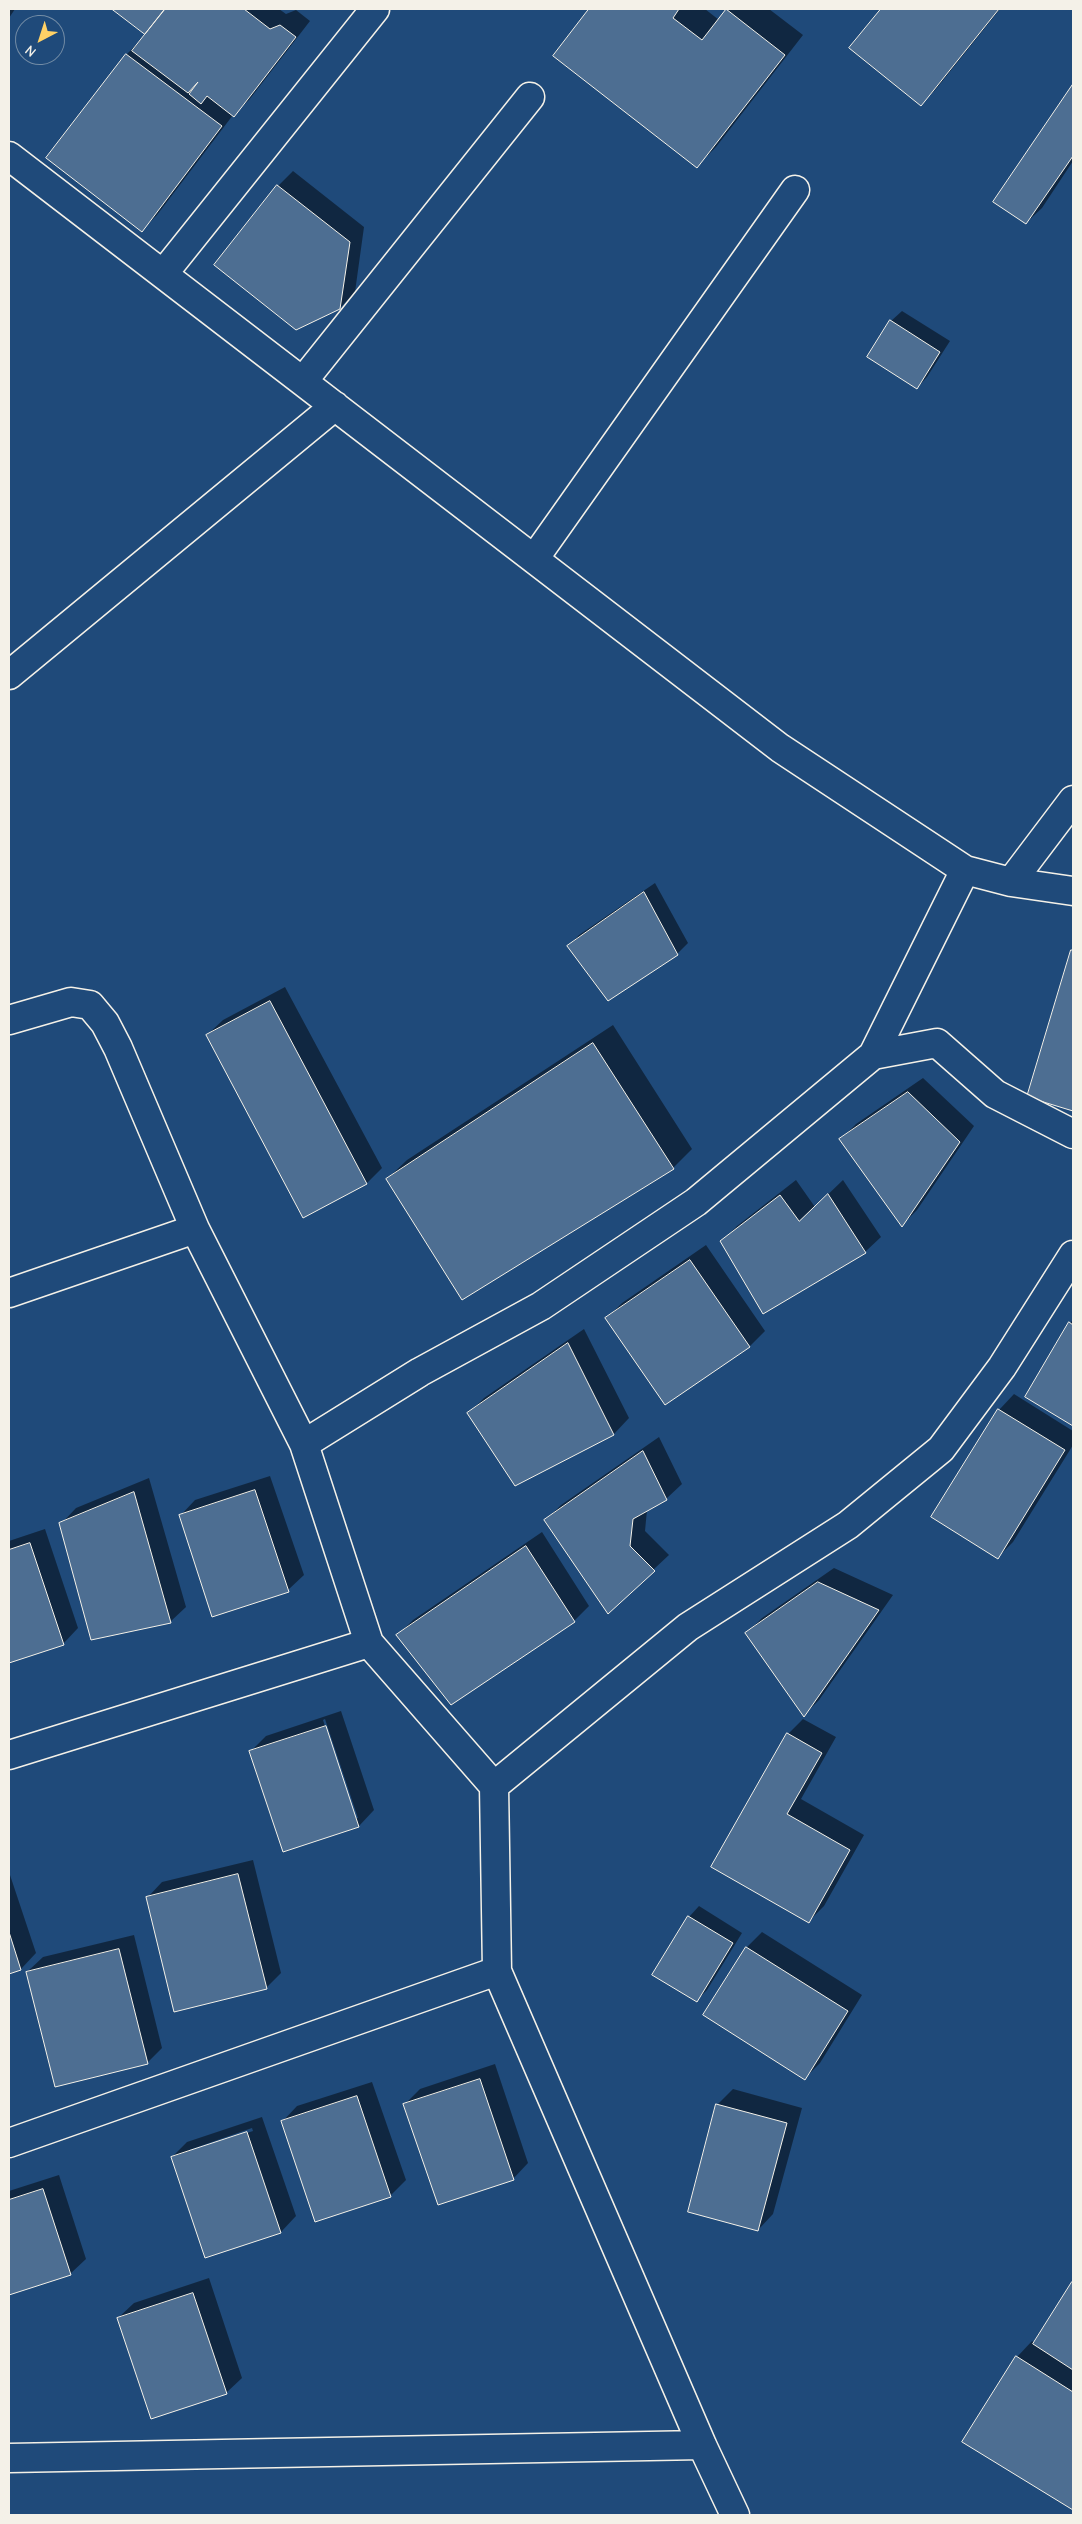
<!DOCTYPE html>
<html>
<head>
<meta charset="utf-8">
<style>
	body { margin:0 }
	#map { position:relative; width:1082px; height:2524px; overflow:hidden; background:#1f4a7a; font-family:"Comic Neue",sans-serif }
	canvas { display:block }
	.frame { position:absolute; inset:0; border:10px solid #f4f1e8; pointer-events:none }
	.north { position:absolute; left:15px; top:15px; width:50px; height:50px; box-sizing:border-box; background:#1f4a7a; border:1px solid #748da6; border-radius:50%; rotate:220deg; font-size:14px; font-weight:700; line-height:20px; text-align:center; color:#f4f1e8 }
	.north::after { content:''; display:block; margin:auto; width:18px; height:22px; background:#ffd166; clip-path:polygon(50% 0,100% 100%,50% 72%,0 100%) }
</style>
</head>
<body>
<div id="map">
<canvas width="1082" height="2524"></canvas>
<div class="frame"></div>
<div class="north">N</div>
</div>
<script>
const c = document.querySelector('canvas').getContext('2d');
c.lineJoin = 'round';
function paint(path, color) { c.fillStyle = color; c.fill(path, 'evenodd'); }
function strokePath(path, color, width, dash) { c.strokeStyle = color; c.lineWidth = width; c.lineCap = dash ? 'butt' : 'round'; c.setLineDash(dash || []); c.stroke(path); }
paint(new Path2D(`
	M 9,9 L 15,9 L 9,18 Z
	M 114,9 L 279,9 L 286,14 L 296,10 L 310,21 L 249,100 L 233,115 L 157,215 L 142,230 L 48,158 L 127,54 L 147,34 Z
	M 591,9 L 705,9 L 719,20 L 729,9 L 769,9 L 803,35 L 716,147 L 697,166 L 555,55 Z
	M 883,9 L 1000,9 L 936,89 L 921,104 L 851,48 Z
	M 1073,86 L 1073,161 L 1042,208 L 1026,223 L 995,201 Z
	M 293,171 L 364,227 L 355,292 L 340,308 L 278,186 Z
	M 902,311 L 950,341 L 927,377 L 917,388 L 891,321 Z
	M 655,883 L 688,943 L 677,954 L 569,946 L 579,935 Z
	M 1073,949 L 1073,1110 L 1028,1096 Z
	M 285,987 L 382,1168 L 367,1183 L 207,1035 L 223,1020 Z
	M 613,1025 L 692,1149 L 673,1168 L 387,1179 L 407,1160 Z
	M 923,1078 L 974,1126 L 917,1210 L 902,1225 L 841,1139 L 856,1124 Z
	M 796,1180 L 815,1207 L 843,1180 L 881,1237 L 865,1252 L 722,1241 L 737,1226 Z
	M 706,1245 L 765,1331 L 750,1346 L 665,1404 L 607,1318 L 622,1303 Z
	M 1073,1319 L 1073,1424 L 1026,1397 Z
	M 584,1329 L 629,1418 L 614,1434 L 516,1484 L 469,1413 L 484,1398 Z
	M 1014,1394 L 1073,1431 L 1073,1445 L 1013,1542 L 998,1557 L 933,1517 L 999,1410 Z
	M 659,1437 L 682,1484 L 666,1499 L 647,1510 L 645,1531 L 669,1555 L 608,1612 L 546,1520 L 561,1505 Z
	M 270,1476 L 304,1575 L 288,1590 L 180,1516 L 195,1500 Z
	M 149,1478 L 186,1607 L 170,1622 L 61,1524 L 76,1508 Z
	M 45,1529 L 78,1628 L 63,1644 L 9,1661 L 9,1541 Z
	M 542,1532 L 589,1606 L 574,1621 L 398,1635 L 413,1620 Z
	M 834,1568 L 893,1595 L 819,1700 L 804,1715 L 747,1633 L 762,1618 Z
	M 341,1711 L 374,1810 L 359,1826 L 284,1851 L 251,1751 L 266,1736 ZM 325,1719 L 358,1818 L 355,1818 L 323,1720 Z
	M 803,1719 L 836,1737 L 801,1799 L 864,1835 L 824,1906 L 809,1921 L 712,1866 L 788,1734 Z
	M 253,1860 L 281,1973 L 266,1988 L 147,1898 L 162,1882 Z
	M 9,1872 L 36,1953 L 21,1969 L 9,1973 Z
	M 699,1906 L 742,1933 L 707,1990 L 697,2000 L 689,1917 Z
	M 762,1932 L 862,1995 L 820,2063 L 805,2078 L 705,2015 L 747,1947 Z
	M 134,1935 L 162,2048 L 147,2063 L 27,1972 L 43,1957 Z
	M 495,2064 L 528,2163 L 513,2179 L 405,2104 L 420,2089 Z
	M 372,2082 L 406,2180 L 390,2196 L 282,2122 L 297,2106 Z
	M 733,2089 L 802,2108 L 773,2214 L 758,2230 L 717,2105 Z
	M 262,2117 L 296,2216 L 281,2232 L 206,2256 L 172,2157 L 187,2142 ZM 252,2128 L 253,2131 L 189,2152 L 189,2150 Z
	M 59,2175 L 86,2259 L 70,2274 L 9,2294 L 9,2191 Z
	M 209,2278 L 242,2378 L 226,2393 L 118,2318 L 134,2303 Z
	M 1073,2282 L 1073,2509 L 964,2441 L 1017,2357 L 1032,2341 L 1035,2343 Z`), '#0007');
const building = new Path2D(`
	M 112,9 L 165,9 L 145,34 Z
	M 165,9 L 244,9 L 270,29 L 280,25 L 296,37 L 234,117 L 207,96 L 201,104 L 189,94 L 198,82 L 188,93 L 132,51 Z
	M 589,9 L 679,9 L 673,18 L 702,40 L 726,9 L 785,55 L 697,168 L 553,56 Z
	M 881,9 L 999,9 L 921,106 L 849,48 Z
	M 126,54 L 222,126 L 142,232 L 46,158 Z
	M 1073,84 L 1073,156 L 1026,224 L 993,202 Z
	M 277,185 L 350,242 L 340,309 L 296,330 L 214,265 Z
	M 890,320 L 940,352 L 917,389 L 867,357 Z
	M 644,892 L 678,955 L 608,1001 L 567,946 Z
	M 1071,950 L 1073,950 L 1073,1111 L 1027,1097 Z
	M 270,1001 L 367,1184 L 303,1218 L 206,1035 Z
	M 593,1043 L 674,1169 L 462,1300 L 386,1179 Z
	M 908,1092 L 960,1142 L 902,1227 L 839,1139 Z
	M 828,1194 L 866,1253 L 763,1314 L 720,1241 L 780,1195 L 799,1221 Z
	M 690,1260 L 750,1347 L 665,1405 L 605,1318 Z
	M 1069,1322 L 1073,1325 L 1073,1426 L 1025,1397 Z
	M 568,1343 L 614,1435 L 515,1486 L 467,1413 Z
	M 998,1409 L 1065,1450 L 998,1559 L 931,1517 Z
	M 643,1451 L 667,1500 L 633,1519 L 630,1546 L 655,1571 L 608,1614 L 544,1520 Z
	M 255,1490 L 289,1592 L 212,1617 L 179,1515 Z
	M 134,1492 L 171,1623 L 91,1640 L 59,1523 Z
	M 30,1543 L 64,1645 L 9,1663 L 9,1550 Z
	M 526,1546 L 575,1622 L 451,1705 L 396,1635 Z
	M 818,1582 L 879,1610 L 804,1717 L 745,1633 Z
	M 326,1726 L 359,1827 L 283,1852 L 249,1751 Z
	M 787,1733 L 822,1753 L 787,1814 L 850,1850 L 809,1923 L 711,1867 Z
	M 238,1874 L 267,1989 L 174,2012 L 146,1897 Z
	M 688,1916 L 733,1943 L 697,2002 L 652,1975 Z
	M 9,1932 L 21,1970 L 9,1974 Z
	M 746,1947 L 848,2011 L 805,2080 L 703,2015 Z
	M 119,1949 L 148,2064 L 55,2087 L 26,1972 Z
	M 480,2079 L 514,2180 L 438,2205 L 403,2104 Z
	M 357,2096 L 391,2197 L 315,2222 L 281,2121 Z
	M 716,2104 L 787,2123 L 758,2231 L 688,2212 Z
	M 247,2132 L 281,2233 L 205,2258 L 171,2157 Z
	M 43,2189 L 71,2275 L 9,2295 L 9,2200 Z
	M 1072,2282 L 1073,2283 L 1073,2370 L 1033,2344 Z
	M 193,2293 L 227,2394 L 151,2419 L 117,2318 Z
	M 1016,2356 L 1073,2392 L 1073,2510 L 962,2442 Z`);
paint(building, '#4d6e92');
strokePath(building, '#f4f1e8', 1);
const minor = new Path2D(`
	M 9,156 L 780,748 L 965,870 L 1011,882 L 1073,891
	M 163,274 L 375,9
	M 303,381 L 530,97
	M 534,559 L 795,190
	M 9,675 L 335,406
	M 1011,882 L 1073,800
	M 9,1020 L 71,1002 L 90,1005 L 105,1023 L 118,1048 L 195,1229
	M 873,1055 L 937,1043 L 995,1094 L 1073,1134
	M 9,1293 L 195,1229 L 304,1444 L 369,1643 L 494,1786 L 497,1971 L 702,2445 L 735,2515
	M 304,1444 L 420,1372 L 541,1306 L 696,1202 L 873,1055 L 965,870
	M 9,1755 L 369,1643
	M 494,1786 L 688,1627 L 848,1525 L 941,1449 L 1002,1367 L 1073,1255
	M 9,2143 L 497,1971
	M 9,2458 L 702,2445`);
strokePath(minor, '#f4f1e8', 31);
strokePath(minor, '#1f4a7a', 28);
</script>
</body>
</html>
